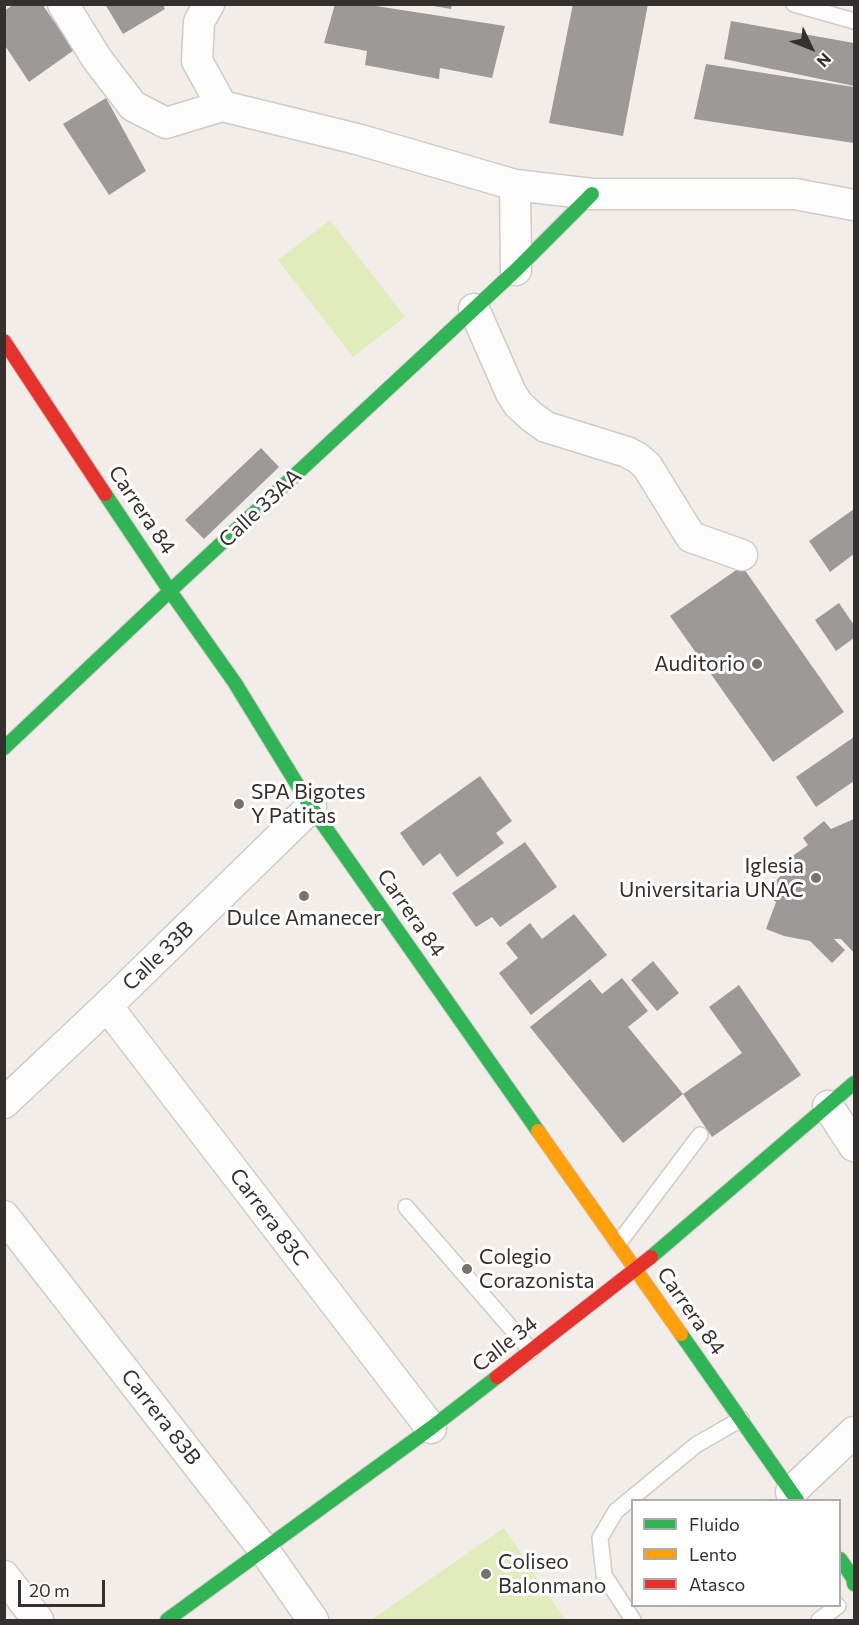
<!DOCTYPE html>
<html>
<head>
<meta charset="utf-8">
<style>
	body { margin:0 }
	#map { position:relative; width:859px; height:1625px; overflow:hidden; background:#f2ede8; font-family:Commissioner,sans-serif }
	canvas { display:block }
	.frame { position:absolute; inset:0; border:6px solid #34302d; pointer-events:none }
	.legend { position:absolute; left:631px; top:1499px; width:210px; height:108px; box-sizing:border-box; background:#fff; border:2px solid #aeacab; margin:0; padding:8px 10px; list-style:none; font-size:18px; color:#34302d }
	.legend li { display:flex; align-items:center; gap:12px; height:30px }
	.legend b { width:30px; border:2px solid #aeacab }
	.north { position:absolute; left:781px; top:18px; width:60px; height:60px; -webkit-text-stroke:4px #fff; paint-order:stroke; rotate:133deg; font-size:16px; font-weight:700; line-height:24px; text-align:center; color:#34302d }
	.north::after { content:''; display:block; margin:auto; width:21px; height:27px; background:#34302d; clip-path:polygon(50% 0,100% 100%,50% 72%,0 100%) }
	.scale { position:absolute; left:18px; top:1580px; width:87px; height:27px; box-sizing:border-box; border:3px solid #34302d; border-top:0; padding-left:8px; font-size:18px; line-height:21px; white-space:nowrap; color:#34302d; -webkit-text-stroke:4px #fff; paint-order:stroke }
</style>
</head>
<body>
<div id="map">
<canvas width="859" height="1625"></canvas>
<div class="frame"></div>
<ul class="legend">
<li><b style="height:8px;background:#30b455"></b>Fluido</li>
<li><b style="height:8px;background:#ff9f0a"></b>Lento</li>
<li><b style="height:8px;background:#e5322d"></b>Atasco</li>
</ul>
<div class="north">N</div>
<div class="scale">20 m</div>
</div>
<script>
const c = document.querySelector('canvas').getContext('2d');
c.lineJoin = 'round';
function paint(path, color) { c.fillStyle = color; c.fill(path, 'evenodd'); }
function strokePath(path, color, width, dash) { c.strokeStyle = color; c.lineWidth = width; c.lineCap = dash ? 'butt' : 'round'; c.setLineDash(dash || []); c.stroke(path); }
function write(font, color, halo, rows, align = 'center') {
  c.font = font + ' Commissioner,sans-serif'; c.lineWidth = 6; c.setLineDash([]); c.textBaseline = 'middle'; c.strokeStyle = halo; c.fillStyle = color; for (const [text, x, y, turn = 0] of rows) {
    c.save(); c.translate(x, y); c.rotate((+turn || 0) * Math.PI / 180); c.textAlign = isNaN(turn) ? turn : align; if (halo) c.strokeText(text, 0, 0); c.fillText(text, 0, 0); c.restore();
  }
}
paint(new Path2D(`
	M 330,220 L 405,317 L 353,357 L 278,260 Z
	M 504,1528 L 565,1620 L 371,1620 Z`), '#e0ecbb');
paint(new Path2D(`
	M 14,4 L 42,4 L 74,50 L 29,82 L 4,44 L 4,11 Z
	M 105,4 L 163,4 L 165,9 L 123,34 Z
	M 335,4 L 363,4 L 505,26 L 492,78 L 440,68 L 439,79 L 365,65 L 367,51 L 324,43 Z
	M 434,4 L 452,4 L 451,9 L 434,6 Z
	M 573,4 L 648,4 L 623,136 L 549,123 Z
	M 731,21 L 854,43 L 854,86 L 724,59 Z
	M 706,64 L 854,87 L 854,143 L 694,119 Z
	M 106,98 L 146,171 L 109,195 L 63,124 Z
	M 261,448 L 279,467 L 204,539 L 185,520 Z
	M 854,509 L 854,554 L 830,572 L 809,541 Z
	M 742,566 L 844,712 L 773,762 L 670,616 Z
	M 839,603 L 854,625 L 854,638 L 836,651 L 815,620 Z
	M 854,737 L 854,781 L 816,807 L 796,777 Z
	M 480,776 L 512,821 L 496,833 L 504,843 L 457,877 L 440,853 L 423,866 L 400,833 Z
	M 854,819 L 854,953 L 841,939 L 834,939 L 845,950 L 832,963 L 810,941 L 784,936 L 766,929 L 776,902 L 765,893 L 791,864 L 787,860 L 808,845 L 803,838 L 824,821 L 831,829 Z
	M 525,842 L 557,887 L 500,927 L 492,917 L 476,927 L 452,893 Z
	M 574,914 L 607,955 L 531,1015 L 499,973 L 518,958 L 506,943 L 530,923 L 542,939 Z
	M 653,961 L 679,993 L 657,1011 L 631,980 Z
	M 622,978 L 648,1011 L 628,1027 L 683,1094 L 623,1143 L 530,1027 L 590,979 L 602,994 Z
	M 739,985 L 801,1075 L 712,1137 L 683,1094 L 742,1053 L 709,1007 Z`), '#9c9998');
const lane = new Path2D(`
	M 794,4 L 854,21
	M 406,1207 L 531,1351
	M 618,1244 L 700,1135
	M 633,1620 L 604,1575 L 600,1538 L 616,1511 L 696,1445 L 741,1419
	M 819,1620 L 838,1606`);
const street = new Path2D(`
	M 63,4 L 97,59 L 133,106 L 166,123 L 222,106
	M 209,4 L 199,22 L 197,61 L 222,106 L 357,139 L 515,185 L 592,194 L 795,194 L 854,205
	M 515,185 L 516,270
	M 474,309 L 511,393 L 518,404 L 532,417 L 546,427 L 627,452 L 638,458 L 647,466 L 691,537 L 742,555
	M 107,1006 L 431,1428
	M 4,1103 L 107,1006 L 311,807
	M 828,1106 L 854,1146
	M 4,1216 L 264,1550 L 313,1620
	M 791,1492 L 854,1432
	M 4,1576 L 38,1620`);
const fast = new Path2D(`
	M 105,494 L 170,591 L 235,683 L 311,807 L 538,1131
	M 4,748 L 170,591 L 516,270 L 592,194
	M 651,1257 L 854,1083
	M 681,1334 L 797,1500
	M 840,1559 L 853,1578 L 854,1584
	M 167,1620 L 431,1428 L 497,1377`);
const slow = new Path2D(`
	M 538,1131 L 681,1334`);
const jam = new Path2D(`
	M 4,341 L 105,494
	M 497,1377 L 651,1257`);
strokePath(lane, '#cfcbc8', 18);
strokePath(street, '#cfcbc8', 33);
strokePath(fast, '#cfcbc8', 16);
strokePath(slow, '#cfcbc8', 16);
strokePath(jam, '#cfcbc8', 16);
strokePath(lane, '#fdfcfc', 15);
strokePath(street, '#fdfcfc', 30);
strokePath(fast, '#30b455', 14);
strokePath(slow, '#ff9f0a', 14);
strokePath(jam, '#e5322d', 14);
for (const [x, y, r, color] of [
	[757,664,6,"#76726e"],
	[239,804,6,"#76726e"],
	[816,878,6,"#76726e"],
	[304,896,6,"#76726e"],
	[467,1269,6,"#76726e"],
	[486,1574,6,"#76726e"]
]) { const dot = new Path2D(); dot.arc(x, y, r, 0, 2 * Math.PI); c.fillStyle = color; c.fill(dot); strokePath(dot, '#fff', 2); }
write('21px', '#34302d', '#fff', [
	["Calle 33AA",260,508,-43],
	["Carrera 84",142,510,56],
	["Carrera 84",411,913,55],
	["Calle 33B",158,956,-44],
	["Carrera 83C",269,1217,53],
	["Carrera 84",691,1311,55],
	["Calle 34",505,1344,-38],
	["Carrera 83B",161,1417,52]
]);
write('21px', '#34302d', '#fff', [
	["Auditorio",745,664,"right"],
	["SPA Bigotes",251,792],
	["Y Patitas",251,816],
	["Iglesia",804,866,"right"],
	["Universitaria UNAC",804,890,"right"],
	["Dulce Amanecer",304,918,"center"],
	["Colegio",479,1257],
	["Corazonista",479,1281],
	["Coliseo",498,1562],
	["Balonmano",498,1586]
], 'left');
</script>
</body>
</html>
